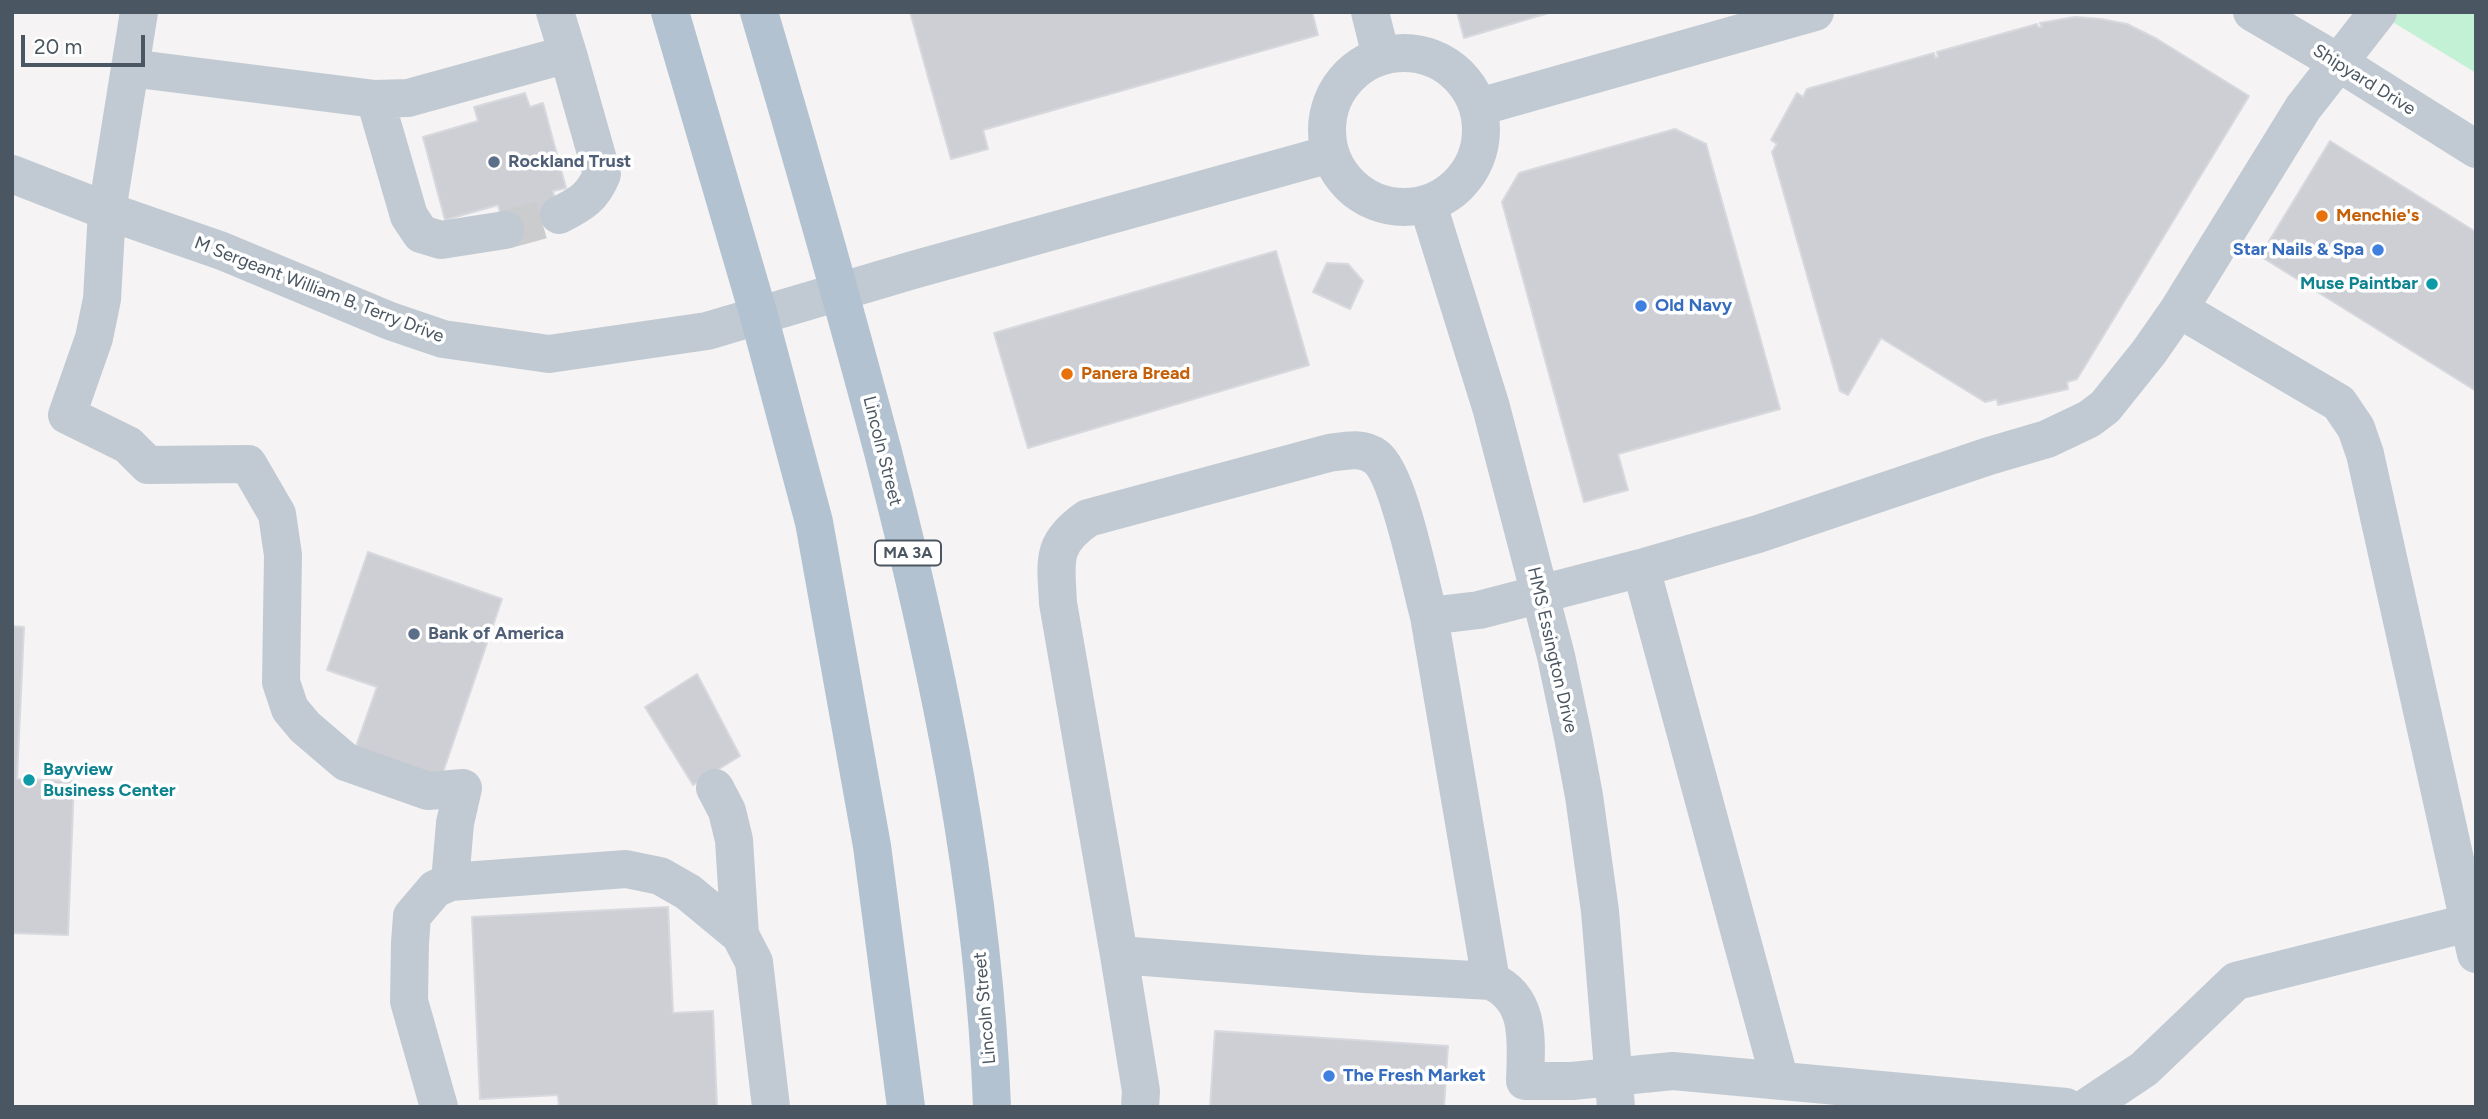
<!DOCTYPE html>
<html>
<head>
<meta charset="utf-8">
<style>
	body { margin:0 }
	#map { position:relative; width:2488px; height:1119px; overflow:hidden; background:#f5f3f3; font-family:Figtree,sans-serif }
	canvas { display:block }
	.frame { position:absolute; inset:0; border:14px solid #4a5661; pointer-events:none }
	.scale { position:absolute; left:21px; top:35px; width:124px; height:32px; box-sizing:border-box; border:4px solid #4a5661; border-top:0; padding-left:9px; font-size:21px; line-height:24px; white-space:nowrap; color:#4a5661; -webkit-text-stroke:5px #fff; paint-order:stroke }
</style>
</head>
<body>
<div id="map">
<canvas width="2488" height="1119"></canvas>
<div class="frame"></div>
<div class="scale">20 m</div>
</div>
<script>
const c = document.querySelector('canvas').getContext('2d');
c.lineJoin = 'round';
function paint(path, color) { c.fillStyle = color; c.fill(path, 'evenodd'); }
function strokePath(path, color, width, dash) { c.strokeStyle = color; c.lineWidth = width; c.lineCap = dash ? 'butt' : 'round'; c.setLineDash(dash || []); c.stroke(path); }
function write(font, color, halo, rows, align = 'center') {
  c.font = font + ' Figtree,sans-serif'; c.lineWidth = 7; c.setLineDash([]); c.textBaseline = 'middle'; c.strokeStyle = halo; c.fillStyle = color; for (const [text, x, y, turn = 0] of rows) {
    c.save(); c.translate(x, y); c.rotate((+turn || 0) * Math.PI / 180); c.textAlign = isNaN(turn) ? turn : align; if (halo) c.strokeText(text, 0, 0); c.fillText(text, 0, 0); c.restore();
  }
}
paint(new Path2D(`
	M 2386,12 L 2476,12 L 2476,73 L 2383,16 Z`), '#c3f1d5');
const building = new Path2D(`
	M 910,12 L 1312,12 L 1318,35 L 983,130 L 988,149 L 951,159 Z
	M 1457,12 L 1552,12 L 1464,38 Z
	M 2075,17 L 2101,19 L 2127,24 L 2157,39 L 2249,96 L 2077,379 L 2067,382 L 2068,389 L 1998,405 L 1997,399 L 1985,402 L 1881,338 L 1848,395 L 1840,391 L 1772,152 L 1777,144 L 1771,140 L 1797,93 L 1803,97 L 1807,89 L 1934,53 L 1935,58 L 1938,57 L 1937,52 L 2037,24 L 2038,27 L 2042,27 L 2040,23 Z
	M 525,93 L 530,107 L 543,103 L 566,188 L 553,191 L 559,215 L 505,230 L 498,205 L 445,220 L 423,137 L 478,121 L 474,107 Z
	M 1675,129 L 1706,144 L 1780,409 L 1618,454 L 1628,490 L 1584,502 L 1502,202 L 1519,173 Z
	M 2330,141 L 2476,232 L 2476,391 L 2260,256 Z
	M 1276,251 L 1309,365 L 1028,448 L 994,333 Z
	M 1327,263 L 1348,264 L 1363,281 L 1350,309 L 1313,292 Z
	M 368,552 L 502,599 L 440,781 L 354,752 L 377,687 L 327,670 Z
	M 12,626 L 24,627 L 17,779 L 74,781 L 68,935 L 12,933 Z
	M 697,674 L 740,756 L 693,785 L 645,707 Z
	M 668,907 L 673,1013 L 713,1011 L 717,1107 L 559,1107 L 558,1095 L 480,1099 L 472,917 Z
	M 1215,1031 L 1448,1046 L 1444,1107 L 1210,1107 Z`);
paint(building, '#cdcfd5');
strokePath(building, '#d7d9de', 2);
strokePath(new Path2D(`
	M 505,230 L 559,215`), '#caccce', 38, [38, 19]);
strokePath(new Path2D(`
	M 139,12 L 107,211 L 102,299 L 94,338 L 67,415 L 128,445 L 148,465 L 248,464 L 277,514 L 283,555 L 281,682 L 290,709 L 305,727 L 346,762 L 428,791 L 463,788 L 455,823 L 450,882
	M 1370,12 L 1381,56
	M 2252,12 L 2339,63 L 2476,149
	M1327 130a77 77 0 1 1 154 0a77 77 0 1 1-154 0Z
	M 130,68 L 375,99 L 408,98 L 568,54 L 555,12
	M 375,99 L 409,216 L 421,234 L 441,240 L 505,230
	M 1479,107 L 1815,12
	M 12,174 L 107,211 L 222,251 L 390,321 L 443,339 L 549,354 L 707,331 L 913,270 L 1330,154
	M 1428,205 L 1491,407 L 1556,656 L 1573,737 L 1584,796 L 1600,911 L 1616,1107
	M 559,215 C 581,204 593,197 602,174 L 568,54
	M 2179,309 L 2339,403 L 2356,428 L 2365,454 L 2476,954
	M 1641,568 L 1780,1081
	M 1429,616 C 1420,584 1399,474 1376,457 C 1362,446 1344,451 1329,453 L 1088,518 C 1050,544 1056,561 1058,603 L 1119,955 L 1365,974 L 1491,981
	M 715,788 L 727,811 L 734,840 L 740,935
	M 1119,955 L 1141,1091 L 1140,1107
	M 439,1107 L 409,1001 L 410,943 L 412,916 L 435,889 L 450,882 L 626,869 L 660,876 L 688,892 L 740,935 L 754,962 L 771,1107
	M 2066,1107 L 1673,1071 L 1572,1081 L 1525,1081 C 1526,1043 1532,999 1491,981 L 1429,616 L 1479,610 L 1641,568 L 1758,534 L 1989,456 L 2047,439 L 2089,419 L 2105,407 L 2149,352 L 2179,309 L 2303,108 L 2378,12
	M 2087,1107 L 2144,1069 L 2236,981 L 2468,923`), '#c1cad2', 38);
strokePath(new Path2D(`
	M 670,12 L 759,316 L 814,522 L 872,846 L 906,1107
	M 759,12 C 802,158 844,305 883,452 C 938,667 984,884 992,1107`), '#b3c2d1', 38);
for (const [x, y, r, color] of [
	[494,162,7,"#5c6f8a"],
	[2322,216,7,"#e8710a"],
	[2378,250,7,"#3f7fe0"],
	[2432,284,7,"#0f9aa8"],
	[1641,306,7,"#3f7fe0"],
	[1067,374,7,"#e8710a"],
	[414,634,7,"#5c6f8a"],
	[29,780,7,"#0f9aa8"],
	[1329,1076,7,"#3f7fe0"]
]) { const dot = new Path2D(); dot.arc(x, y, r, 0, 2 * Math.PI); c.fillStyle = color; c.fill(dot); strokePath(dot, '#fff', 2.5); }
for (const [x, y, w] of [
	[908,553,66]
]) { const box = new Path2D(); box.roundRect(x - w / 2, y - 12.5, w, 25, 5); c.fillStyle = '#fff'; c.fill(box); strokePath(box, '#4a5661', 2); }
write('bold 16px', '#4a5661', null, [
	["MA 3A",908,553]
]);
write('18px', '#4a5661', '#fff', [
	["Shipyard Drive",2364,80,32],
	["M Sergeant William B. Terry Drive",319,290,21],
	["Lincoln Street",882,451,76],
	["HMS Essington Drive",1552,650,77],
	["Lincoln Street",985,1008,-95]
]);
write('bold 18px', '#4e5e75', '#fff', [
	["Rockland Trust",508,162],
	["Bank of America",428,634]
], 'left');
write('bold 18px', '#c56008', '#fff', [
	["Menchie's",2336,216],
	["Panera Bread",1081,374]
], 'left');
write('bold 18px', '#366cbe', '#fff', [
	["Star Nails & Spa",2364,250,"right"],
	["Old Navy",1655,306],
	["The Fresh Market",1343,1076]
], 'left');
write('bold 18px', '#0d838f', '#fff', [
	["Muse Paintbar",2418,284],
	["Bayview",43,770,"left"],
	["Business Center",43,791,"left"]
], 'right');
</script>
</body>
</html>
